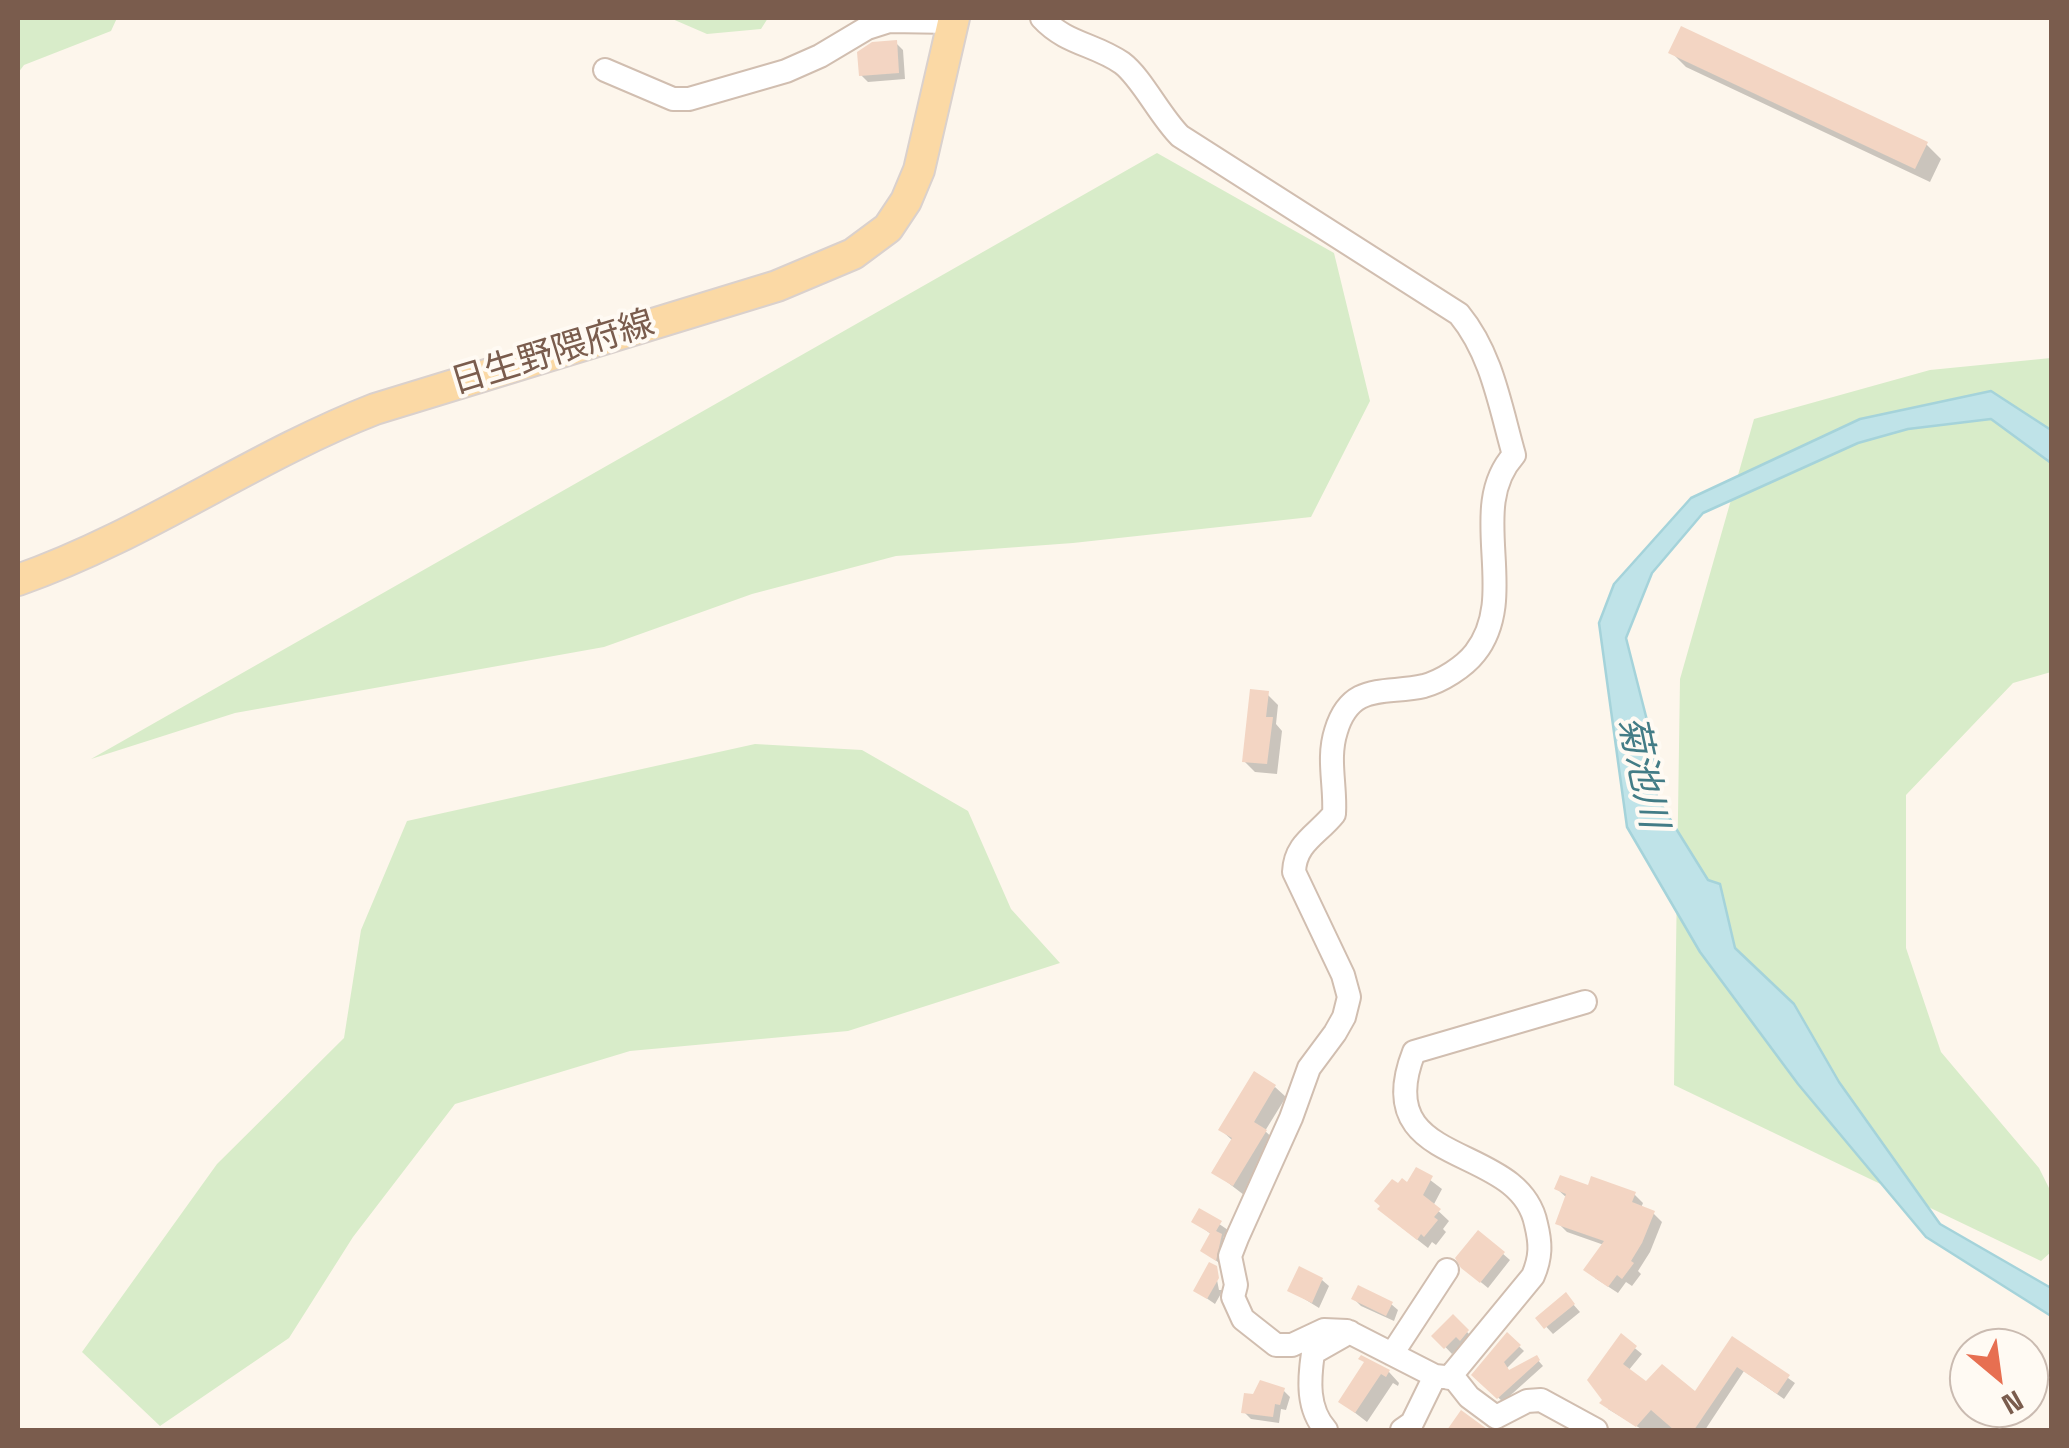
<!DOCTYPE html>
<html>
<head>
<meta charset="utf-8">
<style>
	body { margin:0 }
	#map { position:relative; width:2069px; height:1448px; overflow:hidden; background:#fdf6ec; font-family:"Space Grotesk",sans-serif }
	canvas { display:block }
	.frame { position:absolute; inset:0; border:20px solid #7a5c4d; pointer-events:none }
	.north { position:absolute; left:1949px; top:1328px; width:100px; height:100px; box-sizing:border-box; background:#fffaf3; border:2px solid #cabbb1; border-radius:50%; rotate:151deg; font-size:28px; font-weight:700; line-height:40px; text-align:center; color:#7a5c4d }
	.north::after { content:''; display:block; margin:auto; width:35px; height:45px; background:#e76f51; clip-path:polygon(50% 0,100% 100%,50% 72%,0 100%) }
</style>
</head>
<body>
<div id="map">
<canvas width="2069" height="1448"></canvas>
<div class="frame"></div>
<div class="north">N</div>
</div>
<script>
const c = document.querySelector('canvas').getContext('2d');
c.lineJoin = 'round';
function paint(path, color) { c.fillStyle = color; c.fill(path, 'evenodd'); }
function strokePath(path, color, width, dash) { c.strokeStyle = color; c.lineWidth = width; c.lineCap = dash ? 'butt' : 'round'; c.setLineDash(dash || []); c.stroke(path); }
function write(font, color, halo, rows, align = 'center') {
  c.font = font + ' "Space Grotesk","Noto Sans JP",sans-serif'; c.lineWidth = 8; c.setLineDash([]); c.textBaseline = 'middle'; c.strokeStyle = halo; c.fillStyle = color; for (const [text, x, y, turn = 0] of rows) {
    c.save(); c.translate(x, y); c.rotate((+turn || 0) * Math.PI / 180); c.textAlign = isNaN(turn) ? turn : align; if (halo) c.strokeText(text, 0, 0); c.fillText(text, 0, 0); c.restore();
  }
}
paint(new Path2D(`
	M 18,18 L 117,18 L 111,31 L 24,65 L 18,73 Z
	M 670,18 L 768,18 L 761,29 L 707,34 Z
	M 1157,153 L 1334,253 L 1370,401 L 1311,517 L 1073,543 L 896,556 L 752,594 L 604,647 L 235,713 L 91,759 Z
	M 2051,358 L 2051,672 L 2013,683 L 1906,795 L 1906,948 L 1941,1052 L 2039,1168 L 2051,1192 L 2051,1252 L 2041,1261 L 1674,1085 L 1680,679 L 1754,419 L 1930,370 Z
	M 755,744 L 862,750 L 968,811 L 1011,909 L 1060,963 L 848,1031 L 630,1051 L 455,1104 L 353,1237 L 289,1338 L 160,1426 L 82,1352 L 217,1164 L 344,1038 L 361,930 L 407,821 Z`), '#d8ecc9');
const water = new Path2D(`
	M 1991,391 L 2051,430 L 2051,463 L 1991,419 L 1908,429 L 1858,443 L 1703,513 L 1652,573 L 1626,638 L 1652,740 L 1657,798 L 1708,880 L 1720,884 L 1735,948 L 1794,1004 L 1839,1082 L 1940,1224 L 2051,1288 L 2051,1316 L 1926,1237 L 1798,1084 L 1700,952 L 1627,827 L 1599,623 L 1614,584 L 1691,498 L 1860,419 Z`);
paint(water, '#bfe3e8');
strokePath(water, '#a5d3da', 2.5);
paint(new Path2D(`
	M 896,43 L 903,50 L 905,79 L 868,82 L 861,75 Z
	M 1671,52 L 1926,144 L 1941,159 L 1930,182 L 1686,67 Z
	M 1267,694 L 1278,705 L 1276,724 L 1282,731 L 1277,774 L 1255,772 L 1244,761 Z
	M 1275,1087 L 1286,1097 L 1265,1131 L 1277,1142 L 1244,1195 L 1214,1172 L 1233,1141 L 1221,1130 Z
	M 1417,1170 L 1442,1189 L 1433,1206 L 1449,1221 L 1443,1229 L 1446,1232 L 1436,1245 L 1432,1242 L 1428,1248 L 1391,1219 Z
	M 1589,1188 L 1634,1194 L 1643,1203 L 1641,1208 L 1653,1213 L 1662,1222 L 1650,1252 L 1638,1271 L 1641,1274 L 1632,1286 L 1626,1282 L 1618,1293 L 1595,1278 L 1604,1245 L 1567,1232 L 1558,1223 L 1567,1198 L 1557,1189 Z
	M 1200,1211 L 1228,1230 L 1223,1238 L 1228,1244 L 1222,1265 L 1203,1251 L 1212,1235 L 1194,1221 Z
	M 1479,1233 L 1510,1260 L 1488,1288 L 1471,1274 Z
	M 1215,1270 L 1219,1290 L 1223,1290 L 1215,1304 L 1196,1291 Z
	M 1322,1280 L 1329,1286 L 1319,1308 L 1290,1290 Z
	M 1354,1299 L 1391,1304 L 1398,1310 L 1394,1321 L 1361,1306 Z
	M 1572,1303 L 1580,1312 L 1553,1334 L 1538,1318 Z
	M 1453,1318 L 1474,1339 L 1465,1342 L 1452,1354 L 1435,1336 Z
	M 1507,1335 L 1524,1351 L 1507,1368 L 1510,1372 L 1536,1358 L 1543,1366 L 1503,1402 L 1474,1375 Z
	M 1621,1337 L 1642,1354 L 1628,1371 L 1647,1384 L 1695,1394 L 1733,1339 L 1795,1383 L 1784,1399 L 1744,1371 L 1705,1430 L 1643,1430 L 1608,1409 Z
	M 1366,1363 L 1389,1372 L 1399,1383 L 1398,1386 L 1393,1383 L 1367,1422 L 1341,1402 Z
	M 1283,1390 L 1290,1397 L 1286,1410 L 1281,1409 L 1279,1423 L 1251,1419 L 1244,1412 Z`), '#0003');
paint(new Path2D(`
	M 1681,26 L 1928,142 L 1915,169 L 1668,53 Z
	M 897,40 L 899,73 L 859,76 L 857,52 L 872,42 Z
	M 1250,689 L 1269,691 L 1266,717 L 1273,717 L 1267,764 L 1242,762 Z
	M 1254,1071 L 1276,1085 L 1254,1122 L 1267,1130 L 1233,1186 L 1211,1173 L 1232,1138 L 1218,1130 Z
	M 1416,1167 L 1433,1176 L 1423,1195 L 1441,1209 L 1434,1217 L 1438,1220 L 1424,1237 L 1421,1234 L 1417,1240 L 1377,1209 L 1380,1206 L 1374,1201 L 1392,1179 L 1398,1183 L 1402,1178 L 1407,1182 Z
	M 1560,1175 L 1588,1185 L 1591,1176 L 1636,1192 L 1632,1202 L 1655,1211 L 1642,1243 L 1631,1261 L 1634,1263 L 1622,1279 L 1617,1275 L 1608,1287 L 1583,1270 L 1604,1241 L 1555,1224 L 1566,1194 L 1554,1189 Z
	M 1199,1208 L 1222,1221 L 1216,1231 L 1222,1234 L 1216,1261 L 1200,1251 L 1210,1233 L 1191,1222 Z
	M 1478,1230 L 1505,1252 L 1480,1283 L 1461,1268 L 1455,1258 Z
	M 1209,1262 L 1217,1266 L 1219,1278 L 1207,1299 L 1193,1291 Z
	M 1299,1266 L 1323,1278 L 1312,1303 L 1287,1291 Z
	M 1358,1285 L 1393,1302 L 1386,1316 L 1351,1299 Z
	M 1566,1292 L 1575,1304 L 1544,1329 L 1535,1318 Z
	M 1453,1314 L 1469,1330 L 1460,1341 L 1456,1337 L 1444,1349 L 1431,1336 Z
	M 1507,1332 L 1521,1345 L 1504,1362 L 1509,1370 L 1537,1355 L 1540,1360 L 1497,1399 L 1471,1375 Z
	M 1621,1333 L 1637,1346 L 1623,1364 L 1646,1381 L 1662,1364 L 1695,1391 L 1732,1336 L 1790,1375 L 1777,1394 L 1737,1367 L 1694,1430 L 1674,1430 L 1651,1410 L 1636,1427 L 1599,1403 L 1602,1400 L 1587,1380 Z
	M 1361,1355 L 1390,1370 L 1386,1377 L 1381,1374 L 1355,1413 L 1338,1402 L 1364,1362 L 1358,1359 Z
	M 1260,1380 L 1285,1388 L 1280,1405 L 1275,1404 L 1273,1417 L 1241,1413 L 1244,1393 L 1253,1394 Z
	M 1461,1410 L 1487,1429 L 1491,1430 L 1447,1430 Z`), '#f3d5c3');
const minor = new Path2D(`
	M 1042,18 C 1066,44 1095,44 1122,63 C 1142,78 1159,115 1180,136 L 1459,314 C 1492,354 1500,406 1514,455 C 1465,509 1521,595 1475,653 C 1464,667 1442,681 1424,686 C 1386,695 1351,681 1336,731 C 1327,759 1336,786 1334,814 C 1317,835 1295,843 1294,872 L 1343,975 L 1349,997 L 1344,1017 L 1335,1033 L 1309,1068 L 1291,1118 L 1237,1238 L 1230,1256 L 1236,1285 L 1233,1297 L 1243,1319 L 1276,1345 L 1292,1345 L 1324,1330 L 1347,1331 L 1435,1376 L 1454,1378 L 1469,1397 L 1496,1417 L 1527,1401 L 1541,1400 L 1596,1430
	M 605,70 L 673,99 L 689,99 L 786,71 L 820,56 L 867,28 L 889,21 L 953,22
	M 1392,1354 L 1447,1270
	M 1449,1378 L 1533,1276 C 1541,1257 1541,1244 1536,1224 C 1519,1140 1367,1171 1414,1052 L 1585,1002
	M 1326,1430 C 1307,1409 1309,1380 1313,1353 L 1350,1332
	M 1402,1430 L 1412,1423 L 1435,1376`);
const major = new Path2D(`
	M 18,580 C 144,536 252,457 375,409 L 777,286 L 853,254 L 888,228 L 906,201 L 919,170 L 954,18`);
strokePath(minor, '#d1beb0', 26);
strokePath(major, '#dad1cd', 34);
strokePath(minor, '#fff', 22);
strokePath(major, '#fbd9a5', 30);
write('35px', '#7a5c4d', '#fffaf3', [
	["日生野隈府線",553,354,-17]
]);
write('italic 38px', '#437c86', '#fffaf3', [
	["菊池川",1641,772,78]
]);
</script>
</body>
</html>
